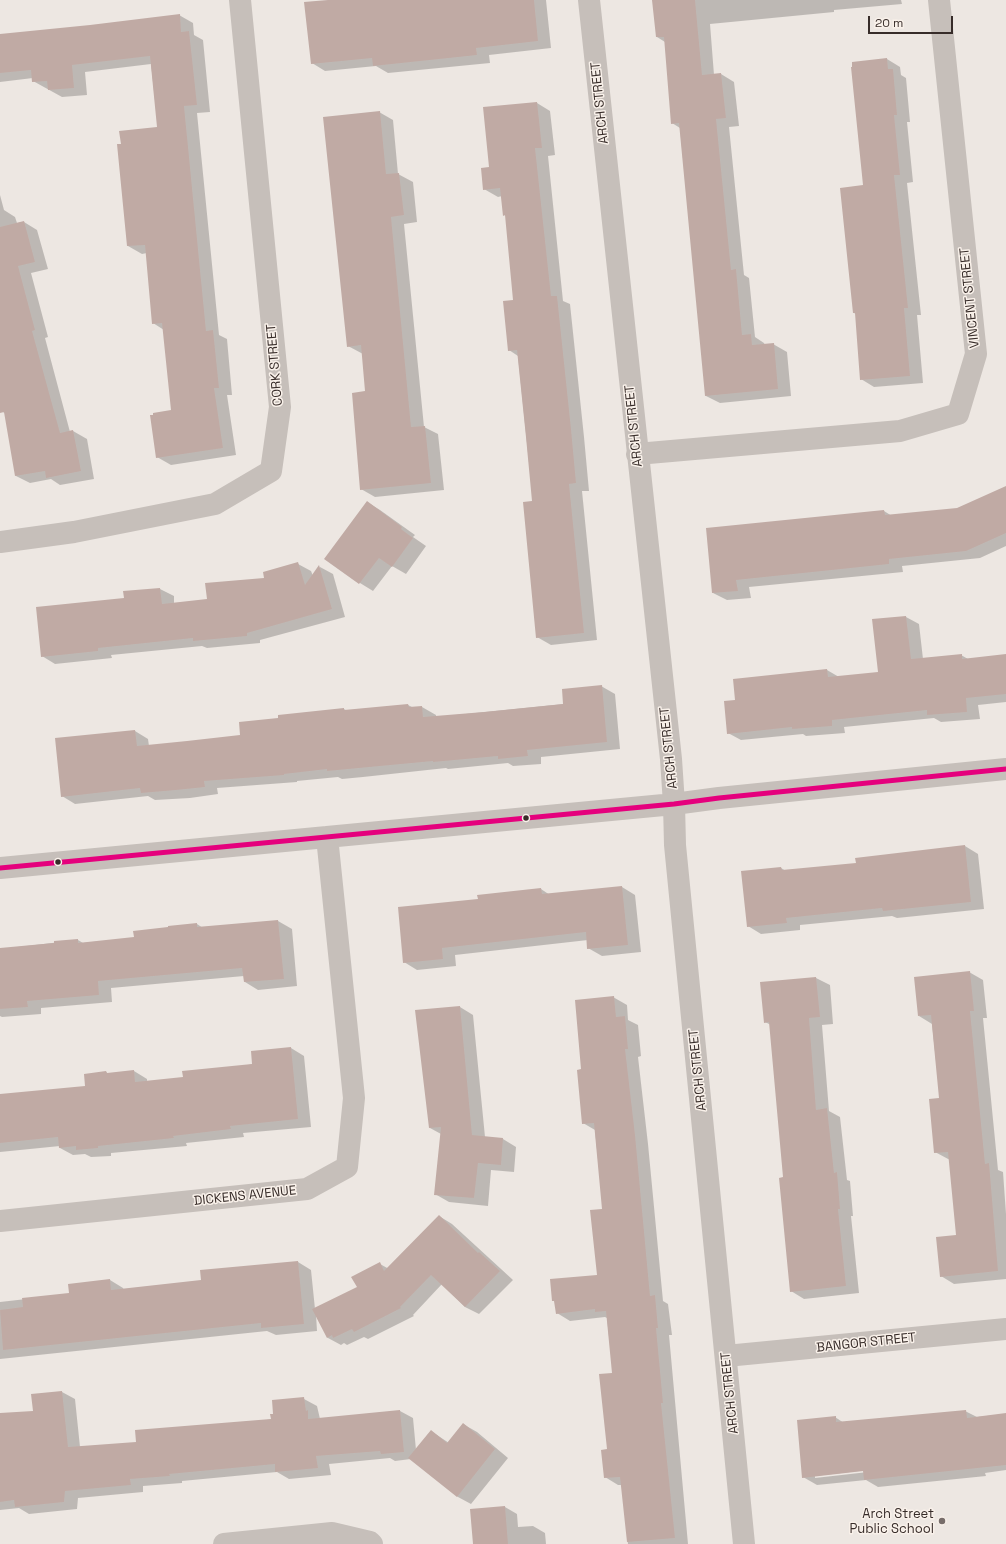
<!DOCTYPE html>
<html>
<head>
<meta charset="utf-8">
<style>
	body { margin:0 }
	#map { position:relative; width:1006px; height:1544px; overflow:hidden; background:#ede7e2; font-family:"Space Grotesk",sans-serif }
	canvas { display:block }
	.scale { position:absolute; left:868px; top:16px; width:85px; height:18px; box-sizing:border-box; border:2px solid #372c29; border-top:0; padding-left:5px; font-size:12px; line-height:14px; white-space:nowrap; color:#372c29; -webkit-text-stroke:3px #f9f1ea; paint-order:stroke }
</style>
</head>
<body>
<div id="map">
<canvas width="1006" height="1544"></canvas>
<div class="scale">20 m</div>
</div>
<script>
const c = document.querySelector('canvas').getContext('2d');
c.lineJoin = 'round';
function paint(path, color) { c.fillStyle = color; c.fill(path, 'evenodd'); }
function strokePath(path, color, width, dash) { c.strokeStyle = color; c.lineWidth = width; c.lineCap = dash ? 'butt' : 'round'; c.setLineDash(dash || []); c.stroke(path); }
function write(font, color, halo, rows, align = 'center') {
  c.font = font + ' "Space Grotesk",sans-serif'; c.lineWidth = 3; c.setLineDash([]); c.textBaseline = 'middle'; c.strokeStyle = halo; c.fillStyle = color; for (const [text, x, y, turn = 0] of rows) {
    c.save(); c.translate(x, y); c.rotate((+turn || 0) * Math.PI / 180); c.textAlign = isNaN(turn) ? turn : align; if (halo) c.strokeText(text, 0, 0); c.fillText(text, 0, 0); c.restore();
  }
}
paint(new Path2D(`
	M 338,0 L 546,0 L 551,48 L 489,55 L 490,63 L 388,73 L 376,66 L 325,71 L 312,63 Z
	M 653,0 L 901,0 L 902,4 L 834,10 L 834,12 L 710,24 L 714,75 L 721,74 L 734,82 L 739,126 L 729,127 L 744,275 L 749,278 L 755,337 L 764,343 L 765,345 L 773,344 L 787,352 L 791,396 L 720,403 L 706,396 L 680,128 L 672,123 L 665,42 L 657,37 Z
	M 179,15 L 193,23 L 194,35 L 203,40 L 210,112 L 197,113 L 219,335 L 227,339 L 232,395 L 227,395 L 236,455 L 171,465 L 157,457 L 172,411 L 164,330 L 153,323 L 147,253 L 142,254 L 128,246 L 122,145 L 158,128 L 151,64 L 85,72 L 87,95 L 62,97 L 33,81 L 33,78 L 0,82 L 0,35 L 91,26 Z
	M 887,59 L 900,67 L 901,75 L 906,78 L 910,122 L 907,122 L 913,182 L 907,183 L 921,315 L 917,315 L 923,383 L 874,387 L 861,379 L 856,314 L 854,313 L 865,186 Z
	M 537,103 L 550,111 L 555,155 L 548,156 L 563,301 L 570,304 L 584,437 L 589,491 L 582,491 L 597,640 L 551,645 L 537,637 L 533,502 L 518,356 L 509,350 L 514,301 L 506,216 L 504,215 L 502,196 L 498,197 L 484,189 L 490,168 Z
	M 379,112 L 393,120 L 398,174 L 413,182 L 417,222 L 404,224 L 424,427 L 438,434 L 444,490 L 375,497 L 361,489 L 366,392 L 363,354 L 348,346 Z
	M 0,195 L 4,210 L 15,217 L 17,223 L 24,222 L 37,230 L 48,269 L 31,273 L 48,337 L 45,338 L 70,432 L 73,431 L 87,439 L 94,479 L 60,485 L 51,479 L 30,483 L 16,476 L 6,414 L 3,412 L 0,403 Z
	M 1006,487 L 1006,546 L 980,558 L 902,566 L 903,572 L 749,587 L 751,598 L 727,600 L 713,593 L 707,529 L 884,511 L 892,516 L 958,509 Z
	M 367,502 L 380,510 L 415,535 L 413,537 L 426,546 L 406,574 L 392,566 L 373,591 L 360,583 L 326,558 Z
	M 298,564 L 311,571 L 313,576 L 320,567 L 333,574 L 345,617 L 260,640 L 260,643 L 207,648 L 202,646 L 111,655 L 112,658 L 55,664 L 42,656 L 125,599 L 160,589 L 174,596 L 174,604 L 208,600 L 265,578 Z
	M 906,617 L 919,624 L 923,659 L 961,655 L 968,659 L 1006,655 L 1006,702 L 978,705 L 980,719 L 941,722 L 934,718 L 844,727 L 845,733 L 806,736 L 803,734 L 741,740 L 728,733 L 736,701 L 827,670 L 839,677 L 879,673 Z
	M 601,686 L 615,694 L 620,749 L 541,757 L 541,764 L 513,766 L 508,763 L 448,769 L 446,768 L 363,777 L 342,779 L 338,777 L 297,781 L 297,782 L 217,788 L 218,794 L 190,798 L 155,800 L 148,796 L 75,804 L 62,796 L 135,731 L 148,739 L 149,746 L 241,736 L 344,709 L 347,711 L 408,705 L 414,708 L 422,707 L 436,715 L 436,717 L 564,704 Z
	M 965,846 L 978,854 L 984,909 L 897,918 L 892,916 L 800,925 L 800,930 L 761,934 L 748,926 L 781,868 L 786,871 L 857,864 Z
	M 622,887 L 635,895 L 641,952 L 602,956 L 588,948 L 588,940 L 455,955 L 456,966 L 417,970 L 404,962 L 541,889 L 550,895 Z
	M 278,921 L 292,929 L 297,986 L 258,990 L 245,982 L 244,976 L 111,988 L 112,1002 L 41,1008 L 41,1014 L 2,1017 L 0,1016 L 0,949 L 78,940 L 83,943 L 135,938 L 197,924 L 203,928 Z
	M 969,972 L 983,980 L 987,1018 L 983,1018 L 998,1170 L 1003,1172 L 1006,1214 L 1006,1279 L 954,1284 L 941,1276 L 957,1236 L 950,1160 L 935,1152 L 940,1099 L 932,1024 L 919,1016 Z
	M 816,978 L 830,985 L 833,1024 L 822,1025 L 829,1111 L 840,1117 L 847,1180 L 850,1181 L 853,1216 L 851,1216 L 859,1293 L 804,1299 L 791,1291 L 784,1178 L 771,1025 L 765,1022 L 761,983 Z
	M 613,997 L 627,1005 L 628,1020 L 638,1025 L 641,1056 L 638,1057 L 648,1144 L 663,1301 L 668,1304 L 672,1335 L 669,1335 L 688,1544 L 628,1544 L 622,1485 L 618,1485 L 605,1477 L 613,1374 L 607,1318 L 605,1317 L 570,1321 L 557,1313 L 598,1276 L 603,1209 L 595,1130 L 583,1123 L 583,1070 Z
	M 460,1007 L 473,1015 L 485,1137 L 503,1139 L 516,1147 L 514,1172 L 491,1170 L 488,1206 L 449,1202 L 435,1194 L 441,1134 L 430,1128 Z
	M 291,1048 L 304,1056 L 311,1127 L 243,1133 L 244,1137 L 186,1143 L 187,1146 L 111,1153 L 111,1156 L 91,1157 L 85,1154 L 73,1155 L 60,1148 L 60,1146 L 0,1152 L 0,1095 L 87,1087 L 106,1072 L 108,1074 L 134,1071 L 147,1079 L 147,1082 L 184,1078 L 253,1064 Z
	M 439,1216 L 452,1224 L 513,1280 L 479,1314 L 465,1307 L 442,1284 L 413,1315 L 414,1316 L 368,1339 L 364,1337 L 347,1345 L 344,1343 L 341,1345 L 328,1338 L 316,1314 L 317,1331 L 276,1335 L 267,1331 L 0,1359 L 0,1302 L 70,1294 L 110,1280 L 123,1288 L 124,1290 L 202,1281 L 298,1262 L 311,1270 L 315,1309 L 358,1288 L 380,1264 L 389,1269 Z
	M 62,1392 L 75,1399 L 80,1447 L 137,1443 L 272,1419 L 274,1415 L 273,1401 L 304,1399 L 317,1406 L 320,1419 L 400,1411 L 413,1418 L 416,1450 L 431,1431 L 449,1443 L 463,1424 L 477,1432 L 508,1458 L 471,1504 L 458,1497 L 411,1459 L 395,1461 L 390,1458 L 329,1464 L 331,1475 L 289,1479 L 277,1472 L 182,1481 L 182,1483 L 143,1486 L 143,1492 L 78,1498 L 77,1509 L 29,1514 L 19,1508 L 0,1510 L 0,1458 Z
	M 965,1411 L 977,1417 L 1006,1414 L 1006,1470 L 985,1473 L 986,1476 L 878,1487 L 866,1480 L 817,1485 L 803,1477 L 835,1417 L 844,1423 ZM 868,1470 L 868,1472 L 815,1478 L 815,1476 Z
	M 505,1507 L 517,1514 L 518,1527 L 533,1526 L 545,1533 L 546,1544 L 474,1544 Z`), '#0003');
paint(new Path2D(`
	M 328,0 L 534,0 L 538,41 L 476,48 L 477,55 L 373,66 L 372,58 L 311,64 L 304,2 Z
	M 652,0 L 695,0 L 702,75 L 721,73 L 726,118 L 716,119 L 731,270 L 736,269 L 742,335 L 751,334 L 752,345 L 774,343 L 778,389 L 705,396 L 679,123 L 671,124 L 664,37 L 656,37 Z
	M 180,14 L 181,32 L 189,31 L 197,105 L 184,106 L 206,331 L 213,330 L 219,388 L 214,388 L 223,448 L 156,458 L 150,415 L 153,415 L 153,413 L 171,410 L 162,323 L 152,324 L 145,245 L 127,246 L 117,144 L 121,144 L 119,131 L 157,127 L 150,56 L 72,65 L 74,88 L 48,90 L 47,81 L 32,82 L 31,70 L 0,73 L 0,34 L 90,25 Z
	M 887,58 L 888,69 L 893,69 L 897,115 L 894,115 L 900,175 L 894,175 L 908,308 L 904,308 L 910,376 L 860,380 L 855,313 L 853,313 L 840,188 L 863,185 L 851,67 L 852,67 L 852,62 Z
	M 537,102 L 542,148 L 535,148 L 551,296 L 557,296 L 571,429 L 576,483 L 569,484 L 584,633 L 536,638 L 523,502 L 532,501 L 526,437 L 517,350 L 508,351 L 503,301 L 513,300 L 505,215 L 503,216 L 500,188 L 483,190 L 481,168 L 489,167 L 483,107 Z
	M 380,111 L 386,174 L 399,173 L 404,215 L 391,217 L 411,427 L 425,426 L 431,483 L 360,490 L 352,393 L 365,391 L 361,345 L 347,347 L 323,117 Z
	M 24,221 L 35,262 L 18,266 L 35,330 L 32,331 L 60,433 L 73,430 L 81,471 L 46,478 L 45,471 L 15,476 L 4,412 L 0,413 L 0,227 Z
	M 1006,486 L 1006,533 L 966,551 L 889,559 L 889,564 L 736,580 L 738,591 L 712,593 L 706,528 L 884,510 L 885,515 L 957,508 Z
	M 367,501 L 402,527 L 401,529 L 413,538 L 392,567 L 379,558 L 359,584 L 324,559 Z
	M 298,562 L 305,585 L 319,565 L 332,609 L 247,633 L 247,636 L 193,641 L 193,638 L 98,648 L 98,651 L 41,657 L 36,607 L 124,598 L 123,591 L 160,588 L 162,604 L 207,599 L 205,583 L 264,578 L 263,572 Z
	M 906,616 L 911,659 L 962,654 L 962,659 L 1006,654 L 1006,694 L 966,698 L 967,712 L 927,715 L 927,710 L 832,720 L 832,726 L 792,729 L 792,727 L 727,734 L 724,701 L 735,700 L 733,679 L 827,669 L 828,677 L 878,672 L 872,619 Z
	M 602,685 L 607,742 L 527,750 L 528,756 L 498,759 L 498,756 L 433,762 L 433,761 L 327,771 L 327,769 L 284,774 L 284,775 L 204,781 L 205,787 L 176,790 L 141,793 L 140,788 L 61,797 L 55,738 L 135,730 L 137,746 L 187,741 L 240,735 L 239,722 L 278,718 L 278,715 L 344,708 L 344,710 L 408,704 L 409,707 L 422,706 L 423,717 L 484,712 L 563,704 L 562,689 Z
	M 965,845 L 971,902 L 883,911 L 882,908 L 786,918 L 787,923 L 747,927 L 741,871 L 781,867 L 782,870 L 856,863 L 855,858 Z
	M 622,886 L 628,945 L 587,949 L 586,932 L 442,948 L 443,959 L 403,963 L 398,907 L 478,899 L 477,895 L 541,888 L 542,894 Z
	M 278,920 L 284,979 L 244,982 L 242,968 L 98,981 L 99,995 L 27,1001 L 28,1007 L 0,1009 L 0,948 L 54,943 L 54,941 L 78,939 L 78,943 L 134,937 L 133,931 L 168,927 L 168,926 L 197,923 L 197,927 Z
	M 970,971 L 974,1011 L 970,1011 L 985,1164 L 989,1163 L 998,1271 L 940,1277 L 936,1237 L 956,1235 L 948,1152 L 934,1153 L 929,1099 L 939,1098 L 931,1015 L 918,1016 L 914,977 Z
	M 816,977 L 820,1017 L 809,1018 L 816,1110 L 827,1108 L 834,1173 L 837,1172 L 840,1209 L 838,1209 L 846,1286 L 790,1292 L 779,1178 L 783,1177 L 769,1022 L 764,1023 L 760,982 Z
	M 614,996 L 616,1017 L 625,1016 L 628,1049 L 625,1049 L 635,1135 L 650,1296 L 655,1295 L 658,1328 L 656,1328 L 663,1403 L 661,1403 L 675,1538 L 627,1542 L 620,1477 L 604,1478 L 601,1450 L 607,1449 L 599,1374 L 612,1373 L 606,1311 L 595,1312 L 595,1309 L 556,1314 L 554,1301 L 552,1301 L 550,1279 L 597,1275 L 590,1210 L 602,1209 L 594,1123 L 582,1124 L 577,1070 L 581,1069 L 575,1000 Z
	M 460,1006 L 472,1135 L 503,1138 L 501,1165 L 478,1163 L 474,1198 L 434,1195 L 441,1127 L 429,1128 L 415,1010 Z
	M 291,1047 L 298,1119 L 230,1126 L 231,1129 L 173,1136 L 174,1138 L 98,1146 L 98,1148 L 76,1150 L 76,1146 L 59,1148 L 58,1137 L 0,1143 L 0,1094 L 85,1086 L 84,1074 L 106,1071 L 107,1073 L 134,1070 L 135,1082 L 183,1077 L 182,1071 L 252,1064 L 251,1051 Z
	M 439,1215 L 478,1253 L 479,1252 L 500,1271 L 465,1307 L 431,1275 L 400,1307 L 401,1308 L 354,1332 L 352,1329 L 333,1338 L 332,1335 L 327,1338 L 312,1309 L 357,1287 L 351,1277 L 380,1262 L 384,1271 Z
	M 298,1261 L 304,1324 L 261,1328 L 261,1323 L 3,1350 L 0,1310 L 23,1307 L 22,1298 L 69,1293 L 68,1284 L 110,1279 L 111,1290 L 201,1280 L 200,1270 Z
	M 62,1391 L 68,1447 L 136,1442 L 135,1430 L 271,1419 L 270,1414 L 273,1414 L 272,1400 L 304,1397 L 306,1411 L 308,1410 L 308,1419 L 400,1410 L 404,1452 L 381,1454 L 380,1451 L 316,1456 L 318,1468 L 275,1472 L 275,1464 L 169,1474 L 170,1476 L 130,1479 L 131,1485 L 65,1491 L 64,1502 L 15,1507 L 14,1500 L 0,1502 L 0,1413 L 33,1411 L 31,1394 Z
	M 966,1410 L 967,1418 L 1006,1413 L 1006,1465 L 864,1480 L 863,1471 L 802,1478 L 797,1420 L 836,1416 L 836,1422 Z
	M 463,1423 L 495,1449 L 457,1497 L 408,1458 L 431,1430 L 447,1443 Z
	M 505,1506 L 508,1544 L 473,1544 L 470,1509 Z`), '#c0aaa4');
strokePath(new Path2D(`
	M 589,0 L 671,759 L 674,804 L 675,845 L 744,1544
	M 637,454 L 900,431 L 958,414 L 976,354 L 939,0
	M 0,542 L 74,532 L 215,504 L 271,471 L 280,407 L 240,0
	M 0,868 L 674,804 L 719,798 L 1006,769
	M 0,1221 L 307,1189 L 347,1167 L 354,1098 L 327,837
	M 726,1356 L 1006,1329
	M 224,1544 L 332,1533 L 370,1542 L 372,1544`), '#c6bfba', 22);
strokePath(new Path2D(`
	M 0,868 L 674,804 L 719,798 L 1006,769`), '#e5007d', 5);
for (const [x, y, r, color] of [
	[526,818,3.5,"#372c29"],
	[58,862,3.5,"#372c29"],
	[942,1521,4,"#776d6a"]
]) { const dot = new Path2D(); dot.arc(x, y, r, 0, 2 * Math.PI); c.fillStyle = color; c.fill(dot); strokePath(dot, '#f9f1ea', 1.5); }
write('13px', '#372c29', '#f9f1ea', [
	["ARCH STREET",600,103,-96],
	["VINCENT STREET",970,298,-96],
	["CORK STREET",275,365,-95],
	["ARCH STREET",634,426,-96],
	["ARCH STREET",669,748,-96],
	["ARCH STREET",698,1070,-96],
	["DICKENS AVENUE",245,1196,-6],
	["BANGOR STREET",866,1343,-6],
	["ARCH STREET",730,1393,-96]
]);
write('13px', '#372c29', '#f9f1ea', [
	["Arch Street",934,1514],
	["Public School",934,1529]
], 'right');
</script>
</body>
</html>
